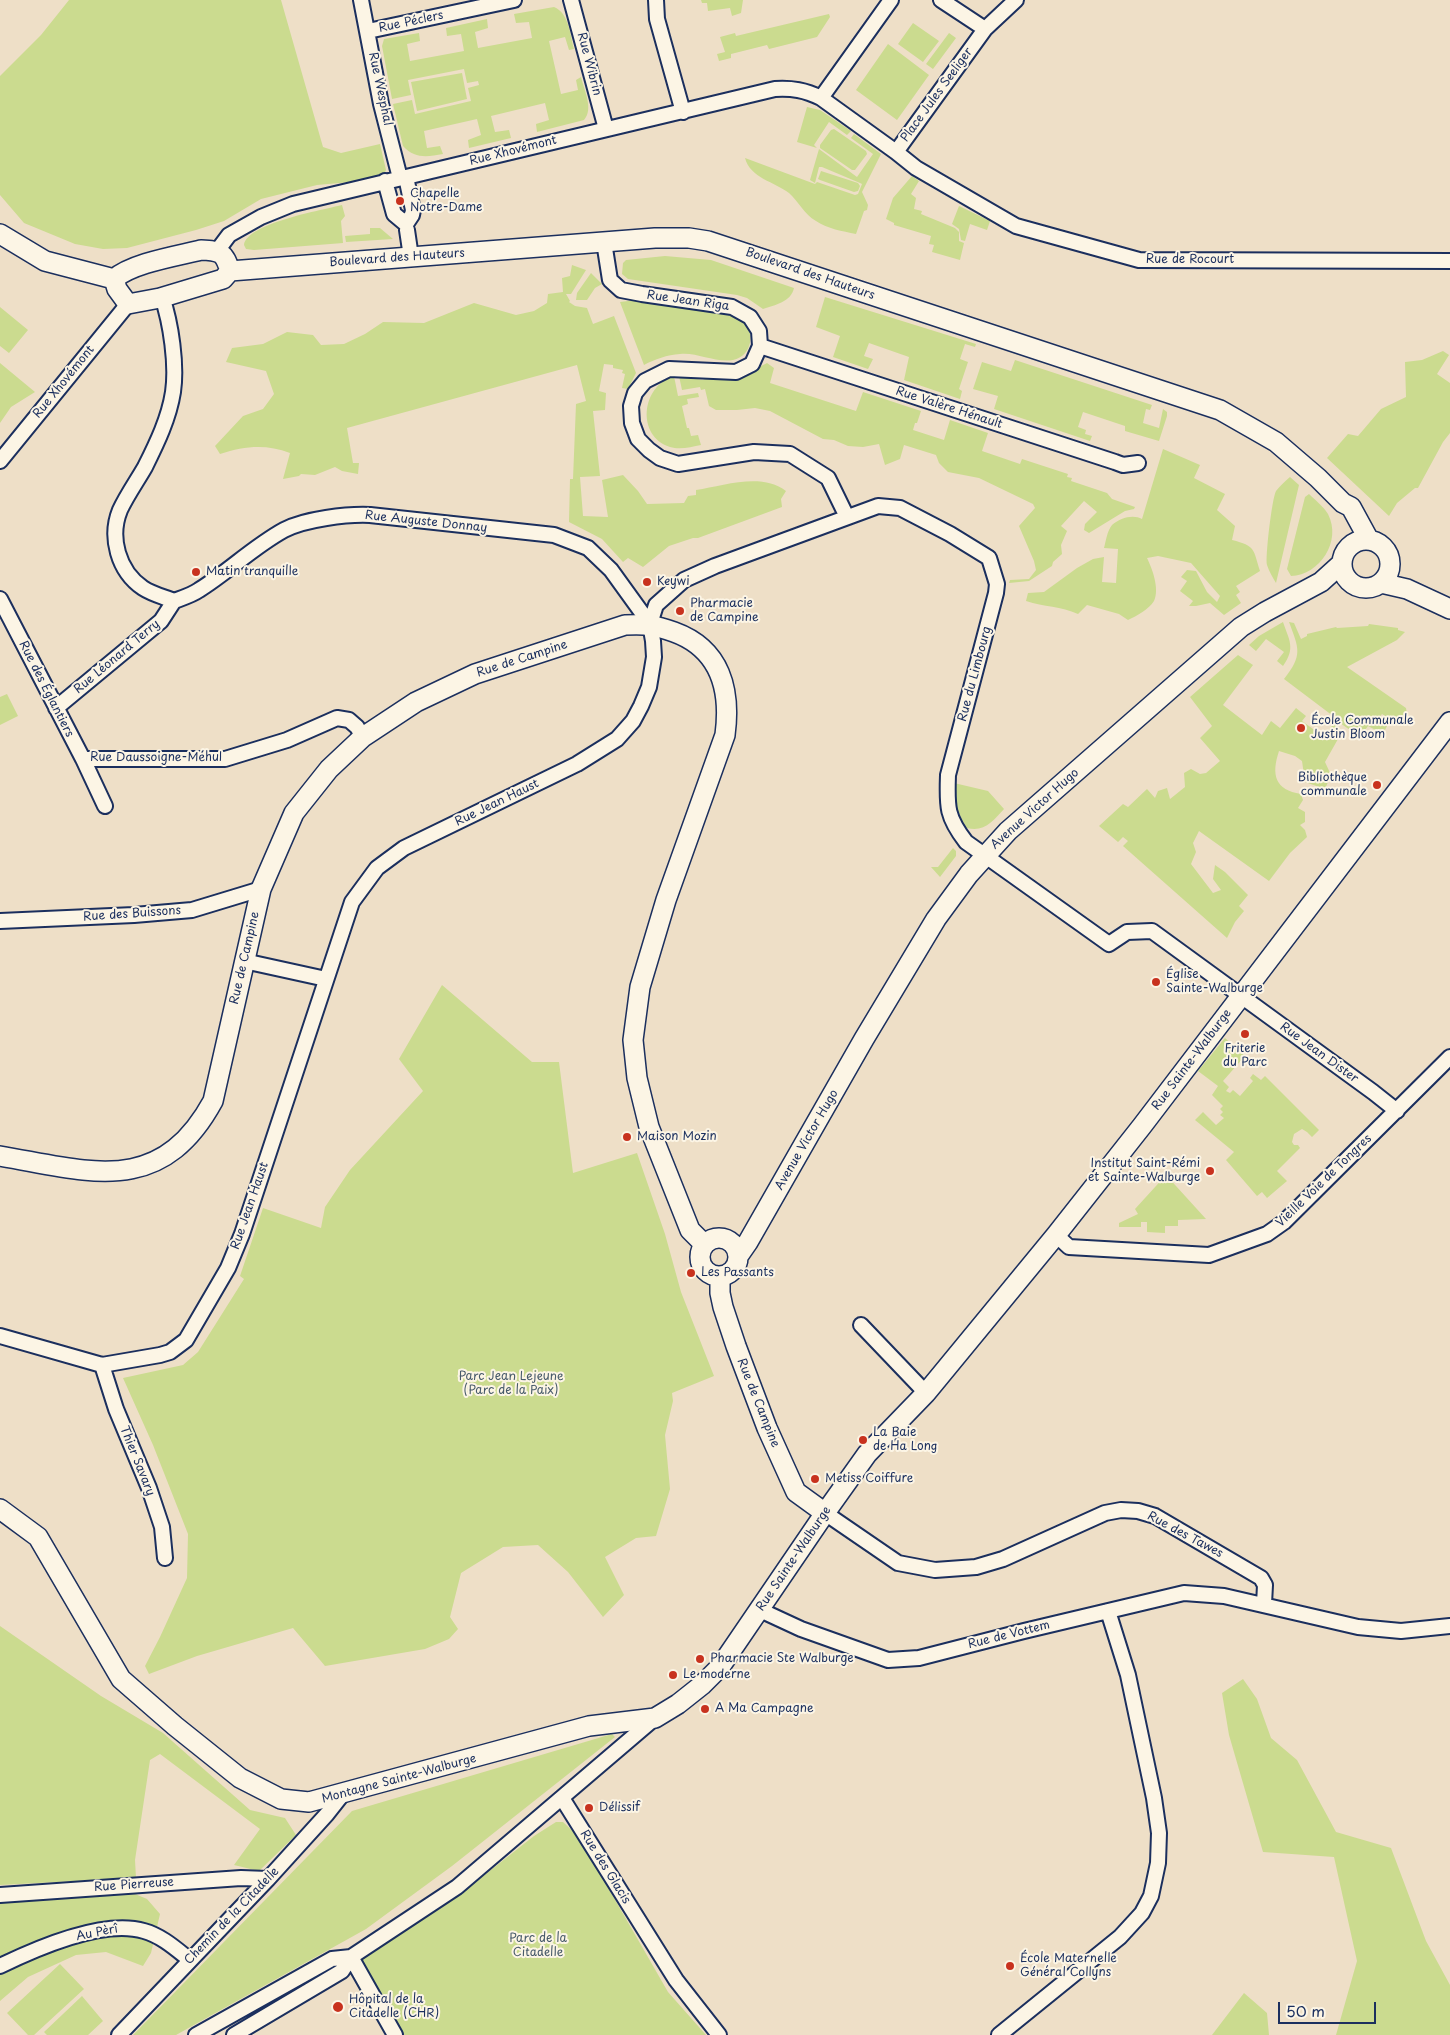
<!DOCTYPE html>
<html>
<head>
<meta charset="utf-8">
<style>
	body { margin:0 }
	#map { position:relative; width:1450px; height:2035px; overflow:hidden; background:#eedfc7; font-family:"Playpen Sans",sans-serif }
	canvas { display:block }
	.scale { position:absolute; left:1278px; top:2002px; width:98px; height:22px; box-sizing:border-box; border:2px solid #1b2f5e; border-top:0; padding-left:6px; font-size:15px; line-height:18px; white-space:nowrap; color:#1b2f5e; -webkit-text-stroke:4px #fcf5e5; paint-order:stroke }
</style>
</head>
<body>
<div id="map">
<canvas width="1450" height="2035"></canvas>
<div class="scale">50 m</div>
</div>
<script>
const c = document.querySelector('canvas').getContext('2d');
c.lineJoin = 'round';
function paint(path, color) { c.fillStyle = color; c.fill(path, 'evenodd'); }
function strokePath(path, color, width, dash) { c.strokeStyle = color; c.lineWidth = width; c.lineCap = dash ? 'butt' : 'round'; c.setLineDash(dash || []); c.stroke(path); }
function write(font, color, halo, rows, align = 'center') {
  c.font = font + ' "Playpen Sans",sans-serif'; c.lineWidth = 4; c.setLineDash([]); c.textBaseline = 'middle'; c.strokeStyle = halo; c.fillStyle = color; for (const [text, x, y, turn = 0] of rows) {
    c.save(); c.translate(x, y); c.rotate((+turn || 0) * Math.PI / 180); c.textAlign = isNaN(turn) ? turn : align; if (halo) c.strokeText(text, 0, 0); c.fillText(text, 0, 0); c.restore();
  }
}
paint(new Path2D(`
	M 69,0 L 281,0 L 323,147 L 341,153 L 380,144 L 386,170 L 383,176 L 351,182 L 317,185 L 261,199 L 224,221 L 196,230 L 127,248 L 103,249 L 75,244 L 24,223 L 0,195 L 0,76 L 41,35 Z
	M 701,0 L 743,0 L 741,13 L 732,16 L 730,8 L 708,11 L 707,3 L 702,3 Z
	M 554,7 C 569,13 570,34 574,49 L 569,50 L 565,37 L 549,41 L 561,94 L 578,90 L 576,80 L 581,77 C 584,90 594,109 584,120 L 537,132 L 536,124 L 549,120 L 545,103 L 491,116 L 495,132 L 509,130 L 511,138 L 469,148 L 468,140 L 481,135 L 477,119 L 424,131 L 427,148 L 440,146 L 443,154 C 427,157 415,159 403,146 L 393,104 L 412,100 L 415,114 L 471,101 L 468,88 L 479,85 L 478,81 L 467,83 L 464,69 L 408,80 L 411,95 L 392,99 L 382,46 L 384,39 L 419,33 L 420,41 L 407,44 L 410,61 L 464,51 L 461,34 L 447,36 L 446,28 L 487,19 L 488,28 L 475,32 L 478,48 L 532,38 L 529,22 L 516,23 L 514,14 Z
	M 829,14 L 830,17 L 817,37 L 769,49 L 767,45 L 731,54 L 731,58 L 719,61 L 717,54 L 725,52 L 720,37 L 735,33 L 736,36 Z
	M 913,23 L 939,41 L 923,62 L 898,44 Z
	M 949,33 L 956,38 L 933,69 L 926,64 Z
	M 888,44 L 929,75 L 897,120 L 856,90 Z
	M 462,73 L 467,99 L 417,111 L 411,82 Z
	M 807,107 L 820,110 L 851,131 L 847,135 L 829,122 L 814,145 L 817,148 L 797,142 Z
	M 834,129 L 866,151 L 867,154 L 855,170 L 852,170 L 820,148 L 820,145 L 831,130 Z
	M 854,134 L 881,154 L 862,192 L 868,205 L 867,210 L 864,211 L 856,234 C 842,231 828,229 816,221 C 804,214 799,202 789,193 C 775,182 750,178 745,158 L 815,184 L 817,182 L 855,195 L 858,194 L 862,184 L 860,183 L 822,167 L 819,167 L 815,183 L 810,180 L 819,149 L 857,177 L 873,154 L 851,138 Z
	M 821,171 L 858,183 L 860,186 L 858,191 L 854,192 L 820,180 L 818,179 Z
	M 912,176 L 919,181 L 911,194 L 916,198 L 914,209 L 922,211 L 921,214 L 955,228 L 959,232 L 959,241 L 964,243 L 960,260 L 932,252 L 934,245 L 929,244 L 931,236 L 894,225 L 894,223 L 886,219 L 893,198 Z
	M 342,205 L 345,216 L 341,221 L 343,243 L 254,250 L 246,249 L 244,245 C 247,223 323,210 342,205 Z
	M 959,206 L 990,221 L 987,230 L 970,224 L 965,241 L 961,240 L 959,229 L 952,224 Z
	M 370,228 L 380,228 L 393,239 L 346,242 L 345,236 L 370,234 Z
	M 665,256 L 711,260 L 794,288 C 791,302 775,305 763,309 L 747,298 L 737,295 L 628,279 L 622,274 L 623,263 L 626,260 Z
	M 572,265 L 586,270 L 571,294 L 566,294 L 570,301 L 569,302 L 575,306 L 587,308 L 593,324 L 614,316 L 636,373 L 628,389 L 622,388 L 625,374 L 622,373 L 623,370 L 613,368 L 613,365 L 604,364 L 599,391 L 606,393 L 605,410 L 593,411 L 600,476 L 580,477 L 583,516 L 608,517 L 602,480 L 623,475 L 638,491 L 647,504 L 684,503 L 688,496 L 696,495 L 696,490 C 723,486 762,472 786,491 L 781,499 L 782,507 L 698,538 L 693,538 L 669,546 L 643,567 L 628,558 L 623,562 L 602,539 L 569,522 L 570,479 L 573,479 L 576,404 L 586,401 L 577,365 L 347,428 L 353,463 L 359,463 L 358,474 L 342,471 L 335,467 L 315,475 L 301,474 L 299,476 L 283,479 L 290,453 C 266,444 245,446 220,454 L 215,446 L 243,416 L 263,409 L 274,394 L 266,371 L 226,362 L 232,348 L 263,344 L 287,332 L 313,335 L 321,345 L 344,344 L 365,334 L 383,322 L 424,323 L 474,303 L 516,315 L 534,311 L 547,303 L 548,294 L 563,292 L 562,278 L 570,276 Z
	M 591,273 L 602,284 L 595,288 L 587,300 L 576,300 L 577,293 Z
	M 825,297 L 976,344 L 975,347 L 965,344 L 960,359 L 968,362 L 959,389 L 962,391 L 960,399 L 904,380 L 909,357 L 869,343 L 864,356 L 873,359 L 868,369 L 833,357 L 840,336 L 816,327 Z
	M 636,300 C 656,303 728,310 741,319 C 756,330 753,356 733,360 C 715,363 697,352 680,354 C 667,355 655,359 644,365 L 620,302 Z
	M 0,307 L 28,330 L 9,353 L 0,346 Z
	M 1443,351 L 1449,355 L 1437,374 L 1450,383 L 1450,433 L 1443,442 L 1418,488 L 1415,488 L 1397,503 L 1389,516 L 1327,458 L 1348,434 L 1358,436 L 1381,409 L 1406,397 L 1405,362 L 1422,360 Z
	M 1015,360 L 1152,405 L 1150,410 L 1146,409 L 1143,423 L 1159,428 L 1163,409 L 1167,412 L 1167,416 L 1159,441 L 1125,431 L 1125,426 L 1083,412 L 1078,427 L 1086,430 L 1085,434 L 1092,436 L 1090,441 L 994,409 L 998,396 L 973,389 L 982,362 L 1011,371 Z
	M 0,363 L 35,392 L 11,407 L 0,423 Z
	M 767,363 L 774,368 L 770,383 L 856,411 L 863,392 L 921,411 L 917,423 L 915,423 L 913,430 L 944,440 L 950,420 L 988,433 L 982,451 L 1020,464 L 1022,459 L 1068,474 L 1067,477 L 1072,478 L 1071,481 L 1107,493 L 1112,499 L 1135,507 L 1134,509 L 1125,511 L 1089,533 L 1084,530 L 1085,524 L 1097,512 L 1084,501 L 1061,526 L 1067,531 L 1061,545 L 1062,554 L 1053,562 L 1052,566 L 1029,581 L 1009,583 L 1010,580 L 1029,579 L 1036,570 L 1034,561 L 1019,526 L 1035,508 L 1033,504 L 979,478 L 948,472 L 939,463 L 936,455 L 904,445 L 900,459 L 885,465 L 879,444 L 863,447 L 848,446 L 834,440 L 823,439 L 770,411 L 755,408 L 737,410 L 716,410 L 709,406 L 705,389 L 701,390 L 700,387 L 682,390 L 679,376 L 703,380 L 708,377 L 746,374 Z
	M 674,376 L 678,396 L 698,393 L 699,397 L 687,399 L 688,404 L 682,406 L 687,428 L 689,428 L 691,436 L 698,435 L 701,445 C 691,447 680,450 670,447 C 636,436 641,386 674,376 Z
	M 1163,449 L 1200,465 L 1194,478 L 1225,494 L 1217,510 L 1235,526 L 1232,540 C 1256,546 1253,549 1260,571 L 1236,586 L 1240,592 L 1236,595 L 1241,603 L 1224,615 L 1210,603 L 1196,606 L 1189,606 L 1193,601 L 1180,591 L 1187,581 L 1181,577 L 1187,570 L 1196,571 L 1207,592 L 1217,602 L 1220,596 L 1191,563 L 1158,556 L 1147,558 C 1152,568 1160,589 1154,601 C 1149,609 1137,616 1128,620 L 1119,614 L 1087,605 L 1078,614 C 1061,606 1044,607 1026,601 L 1028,593 L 1044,592 L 1077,568 L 1093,559 L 1104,557 L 1102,582 L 1116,583 L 1118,549 L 1104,548 C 1106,541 1107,531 1112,525 C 1120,518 1133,514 1142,519 Z
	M 1290,477 L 1299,485 L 1276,583 C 1273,578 1269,571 1267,565 C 1265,558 1272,498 1276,491 C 1280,486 1285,481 1290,477 Z
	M 1309,494 C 1315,500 1323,506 1328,514 C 1342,541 1320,575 1291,576 L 1287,569 L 1305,497 Z
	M 1283,622 C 1289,640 1296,648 1283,666 L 1277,661 L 1284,652 L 1266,639 L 1256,651 L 1249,645 L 1259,636 Z
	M 1289,622 L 1294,623 L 1301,639 L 1307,636 L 1307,634 L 1336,627 L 1337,628 L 1368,626 L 1369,624 L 1398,628 L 1398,630 L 1405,632 L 1397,640 L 1347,667 L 1406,708 L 1407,714 L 1401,723 L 1395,718 L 1392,721 L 1382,714 L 1379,718 L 1388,724 L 1383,734 L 1368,726 L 1360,737 L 1340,723 L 1333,733 L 1338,739 L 1325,762 L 1331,775 L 1325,789 L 1305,782 L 1302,761 L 1295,756 L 1279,751 C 1271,775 1275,790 1301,794 L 1303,800 L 1298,808 L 1305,812 L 1305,822 L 1300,825 L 1305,830 L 1307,837 L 1290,853 L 1269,881 L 1199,831 L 1193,843 L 1196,852 L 1191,864 L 1213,893 L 1221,890 L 1213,879 L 1215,865 L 1225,872 L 1248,895 L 1239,906 L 1244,911 L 1235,922 L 1227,938 L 1123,846 L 1128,841 L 1123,837 L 1118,842 L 1099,826 L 1123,804 L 1128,807 L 1147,789 L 1155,798 L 1158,791 L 1167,788 L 1170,799 L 1185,787 L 1184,773 L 1191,769 L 1200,774 L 1206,773 L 1220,761 L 1200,738 L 1212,726 L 1190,697 L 1238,655 L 1253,665 L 1223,705 L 1262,735 L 1271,721 L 1280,728 L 1296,708 L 1306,716 L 1302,721 L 1324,737 L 1337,719 L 1284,679 C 1303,655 1299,649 1289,622 Z
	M 7,694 L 18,716 L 0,725 L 0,697 Z
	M 954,783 L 988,791 L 1004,809 C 994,820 984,833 967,828 C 958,814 953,800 954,783 Z
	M 953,848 L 956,851 L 956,856 L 940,877 L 931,867 L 938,867 Z
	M 442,985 L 532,1062 L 559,1062 L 573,1173 L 637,1153 L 665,1234 L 681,1292 L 714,1376 L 672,1393 L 673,1401 L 665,1435 L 670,1489 L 656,1536 L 636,1538 L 605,1557 L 624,1595 L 603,1617 L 568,1572 L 538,1545 L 503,1547 L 461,1573 L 450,1617 L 458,1629 L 449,1639 L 425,1649 L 325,1666 L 293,1628 L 197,1656 L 149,1674 L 145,1666 L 160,1637 L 187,1578 L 188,1534 L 153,1445 L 123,1378 L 183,1365 L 198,1352 L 244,1279 L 240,1276 L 263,1208 L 321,1228 L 325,1207 L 350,1170 L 423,1091 L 399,1059 Z
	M 1225,1038 L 1245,1056 L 1223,1081 L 1229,1087 L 1226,1091 L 1230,1093 L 1233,1090 L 1240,1096 L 1253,1081 L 1250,1078 L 1253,1074 L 1261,1080 L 1265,1076 L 1319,1130 L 1312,1137 L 1307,1132 L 1302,1129 L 1294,1134 L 1292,1142 L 1294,1145 L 1298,1145 L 1300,1148 L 1277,1171 L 1287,1181 L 1267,1198 L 1262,1192 L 1257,1196 L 1226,1160 L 1234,1152 L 1195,1120 L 1203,1112 L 1216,1125 L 1224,1118 L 1220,1115 L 1223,1112 L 1220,1109 L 1223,1106 L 1212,1095 L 1218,1086 L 1198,1071 Z
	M 1166,1175 L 1206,1219 L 1178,1220 L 1178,1226 L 1165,1226 L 1165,1233 L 1147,1232 L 1147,1222 L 1141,1222 L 1141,1227 L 1119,1227 L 1119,1223 L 1138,1214 L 1135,1209 Z
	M 0,1626 L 101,1696 L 163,1733 L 250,1810 L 285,1818 L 296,1835 L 259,1871 L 234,1865 L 260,1829 L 160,1754 L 150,1760 L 135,1860 L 136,1878 L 0,1885 Z
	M 1243,1679 L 1257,1699 L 1271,1738 L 1297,1760 L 1336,1832 L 1391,1848 L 1426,1941 L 1450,1985 L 1450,2035 L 1336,2035 L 1357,1961 L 1334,1857 L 1263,1852 L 1229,1735 L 1222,1693 Z
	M 612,1734 L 615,1737 L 452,1866 L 366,1929 L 176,2035 L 133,2035 L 352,1811 Z
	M 556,1822 L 563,1822 L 579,1837 L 668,1992 L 706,2035 L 404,2035 L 361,1959 L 459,1895 L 534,1836 Z
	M 128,1891 L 147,1899 L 160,1914 L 151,1953 L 143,1966 L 106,1952 L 76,1955 L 28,1977 L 0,2001 L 0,1900 Z
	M 60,1964 L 84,1989 L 34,2035 L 28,2035 L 7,2013 Z
	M 1244,1993 L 1267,2013 L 1269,2035 L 1212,2035 Z
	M 82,1996 L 103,2021 L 88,2035 L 47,2035 L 44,2032 Z`), '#cbdb8f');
const street = new Path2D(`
	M 361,0 L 381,104 L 400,178
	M 571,0 L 606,129
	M 656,0 L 657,19 L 683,112
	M 941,0 L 985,29
	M 368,31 L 514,0
	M 821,98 L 891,0
	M 896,152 L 916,168 L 1016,226 L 1139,260 L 1450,261
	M 385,181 L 394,214 L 406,224 L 412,215 L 413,210 L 406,177
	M 407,230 L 411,257
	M 604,242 L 610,280 L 621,290 L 642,294 L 732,307 L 750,317 L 759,331 L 760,346 L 752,364 L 736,372 L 669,369 L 645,381 L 635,393 L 631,406 L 632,423 L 638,439 L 649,450 L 660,458 L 678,464 L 754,452 L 790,454 L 828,478 L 847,517
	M 217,251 L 229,235 L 261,217 L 293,204 L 775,89 C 792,88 805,90 821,98 L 896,152 L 985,29 L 1016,0
	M 760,346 L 1115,462 L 1123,465 L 1138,463
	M 0,461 L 128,304
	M 0,599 L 83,759 L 105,806
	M 650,624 L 656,605 L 684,580 L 715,566 L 878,506 L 900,508 L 950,534 L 989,558 L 997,584 L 996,593 L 948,775 C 947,806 946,816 966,842 L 1109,944 L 1127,932 L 1152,931 L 1373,1092 L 1397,1111
	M 56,708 L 161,621 L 174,601
	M 83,759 L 225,759 L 287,740 L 337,718 L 349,720 L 357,727 L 363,737
	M 0,921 L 134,915 L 192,910 L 261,889
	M 244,961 L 326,979
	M 1056,1235 L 1069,1247 L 1209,1255 L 1267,1234 L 1284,1222 L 1450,1057
	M 861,1325 L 926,1393
	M 0,1336 L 102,1365 L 160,1355 L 170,1352 L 186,1340 L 228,1268 L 242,1234 L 352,902 L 377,868 L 404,848 L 577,764 L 617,739 L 633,721 L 641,706 L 649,687 L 654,657 L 653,641 L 650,624 L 611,570 L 588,548 L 554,535 L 370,515 C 347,514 305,519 284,530 C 253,547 228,572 199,590 C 192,595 182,598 174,601 C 164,597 152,594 143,588 C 118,571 109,537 120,510 C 127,495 137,481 145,467 C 157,443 169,418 173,392 C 177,365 171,323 162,297
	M 102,1365 L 116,1409 L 149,1488 L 162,1527 L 165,1558
	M 825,1513 L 898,1563 L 935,1570 L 976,1567 L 1003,1559 L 1105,1513 L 1121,1510 L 1138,1511 L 1155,1516 L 1261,1578 L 1265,1585 L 1264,1604
	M 760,1610 L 801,1629 L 888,1660 L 919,1658 L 1024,1631 L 1184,1593 L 1224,1596 L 1358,1627 L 1401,1631 L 1450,1626
	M 562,1798 L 676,1980 L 719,2035
	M 0,1895 L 241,1878 L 268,1879
	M 351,1957 L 395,2035
	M 0,1966 C 37,1948 104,1919 144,1931 C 162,1936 176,1949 190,1960
	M 119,2035 L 268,1879 L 327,1814 L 342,1795
	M 196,2035 L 332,1959 L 351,1957
	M 234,2035 L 342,1971 L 351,1957 L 457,1887 L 655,1718
	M 999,2035 L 1120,1937 L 1142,1913 L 1151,1896 L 1158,1863 L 1159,1833 L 1154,1798 L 1128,1675 L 1108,1611`);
const secondary = new Path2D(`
	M 0,234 L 45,261 L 114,279
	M 201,250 C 221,251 224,252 230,271 L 223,279 L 160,298 L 128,304 L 117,289 L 114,279 C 132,263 177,256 201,250 Z
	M 230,271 L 655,238 L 689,238 L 708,241 L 1220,410 L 1276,442 L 1318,478 L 1343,503 L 1351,507 L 1369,540
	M1342 564a24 24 0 1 1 48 0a24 24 0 1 1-48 0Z
	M 1381,583 L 1407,589 L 1450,609
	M 0,1156 C 89,1171 160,1198 213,1101 L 261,889 L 294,813 L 329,769 L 363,737 L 416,702 L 475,674 L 625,625 C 647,624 654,625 674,632 C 721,649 731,690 725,735 L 666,900 L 640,987 L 633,1040 L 637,1078 L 649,1127 L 690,1230 L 704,1244
	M700 1257a19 19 0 1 1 38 0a19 19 0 1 1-38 0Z
	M 739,1255 L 748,1242 L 864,1039 L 936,919 L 969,874 L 1008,831 L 1241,627 L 1265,612 L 1321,582 L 1342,563
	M 720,1277 L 720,1293 L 723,1307 L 736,1346 L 767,1428 L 796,1492 L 825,1513
	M 0,1509 L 38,1537 L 121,1679 L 175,1726 L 240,1778 L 281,1799 L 309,1802 L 589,1726 L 655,1718 L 678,1704 L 702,1685 L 720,1667 L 825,1513 L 867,1454 L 926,1393 L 1056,1235 L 1142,1126 L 1450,722`);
strokePath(street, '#1b2f5e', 18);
strokePath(secondary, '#1b2f5e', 22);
strokePath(street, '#fcf5e5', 14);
strokePath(secondary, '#fcf5e5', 19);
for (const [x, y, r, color] of [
	[400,201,5,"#c8321e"],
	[196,572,5,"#c8321e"],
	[647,582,5,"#c8321e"],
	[680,611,5,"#c8321e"],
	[1301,728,5,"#c8321e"],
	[1377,785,5,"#c8321e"],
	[1156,982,5,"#c8321e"],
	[1245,1034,5,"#c8321e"],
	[627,1137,5,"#c8321e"],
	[1210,1171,5,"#c8321e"],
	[691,1273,5,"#c8321e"],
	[863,1440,5,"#c8321e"],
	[815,1479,5,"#c8321e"],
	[700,1659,5,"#c8321e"],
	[673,1675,5,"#c8321e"],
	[705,1709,5,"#c8321e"],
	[589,1808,5,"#c8321e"],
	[1010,1966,5,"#c8321e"],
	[338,2007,6,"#c8321e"]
]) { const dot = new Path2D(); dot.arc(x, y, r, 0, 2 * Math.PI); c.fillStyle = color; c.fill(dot); strokePath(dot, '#fcf5e5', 2); }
write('12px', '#1b2f5e', '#fcf5e5', [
	["Rue Péclers",411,22,-12],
	["Rue Wibrin",589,64,75],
	["Rue Wesphal",380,89,78],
	["Place Jules Seeliger",937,95,-54],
	["Rue Xhovémont",513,151,-14],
	["Boulevard des Hauteurs",397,258,-4],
	["Rue de Rocourt",1190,260],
	["Boulevard des Hauteurs",810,274,19],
	["Rue Jean Riga",688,301,8],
	["Rue Xhovémont",64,382,-51],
	["Rue Valère Hénault",949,408,18],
	["Rue Auguste Donnay",426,522,6],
	["Rue Léonard Terry",117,657,-40],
	["Rue de Campine",522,659,-18],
	["Rue du Limbourg",975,674,-75],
	["Rue des Églantiers",46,689,63],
	["Rue Daussoigne-Méhul",156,758],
	["Rue Jean Haust",497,803,-26],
	["Avenue Victor Hugo",1035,809,-42],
	["Rue des Buissons",132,914,-4],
	["Rue de Campine",245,958,-77],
	["Rue Jean Dister",1319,1053,36],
	["Rue Sainte-Walburge",1192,1060,-53],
	["Avenue Victor Hugo",807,1140,-60],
	["Vieille Voie de Tongres",1324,1181,-44],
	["Rue Jean Haust",250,1206,-71],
	["Rue de Campine",758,1403,68],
	["Thier Savary",137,1461,68],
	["Rue des Tawes",1185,1535,28],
	["Rue Sainte-Walburge",794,1559,-56],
	["Rue de Vottem",1009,1635,-14],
	["Montagne Sainte-Walburge",399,1779,-15],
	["Rue des Glacis",605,1867,58],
	["Rue Pierreuse",134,1885,-4],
	["Chemin de la Citadelle",232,1916,-46],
	["Au Pèrî",97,1933,-11]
]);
write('12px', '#1b2f5e', '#fcf5e5', [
	["Chapelle",410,194],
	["Notre-Dame",410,208],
	["Matin tranquille",206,572],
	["Keywi",657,582],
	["Pharmacie",690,604],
	["de Campine",690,618],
	["École Communale",1311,721],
	["Justin Bloom",1311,735],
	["Bibliothèque",1367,778,"right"],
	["communale",1367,792,"right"],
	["Église",1166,975],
	["Sainte-Walburge",1166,989],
	["Friterie",1245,1049,"center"],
	["du Parc",1245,1063,"center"],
	["Maison Mozin",637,1137],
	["Institut Saint-Rémi",1200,1164,"right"],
	["et Sainte-Walburge",1200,1178,"right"],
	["Les Passants",701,1273],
	["La Baie",873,1433],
	["de Ha Long",873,1447],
	["Metiss Coiffure",825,1479],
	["Pharmacie Ste Walburge",710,1659],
	["Le moderne",683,1675],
	["A Ma Campagne",715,1709],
	["Délissif",599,1808],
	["École Maternelle",1020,1959],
	["Général Collyns",1020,1973],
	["Hôpital de la",349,2000],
	["Citadelle (CHR)",349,2014]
], 'left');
write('12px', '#475a6a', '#fcf5e5', [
	["Parc Jean Lejeune",511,1377],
	["(Parc de la Paix)",511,1391],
	["Parc de la",538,1939],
	["Citadelle",538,1953]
]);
</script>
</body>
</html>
